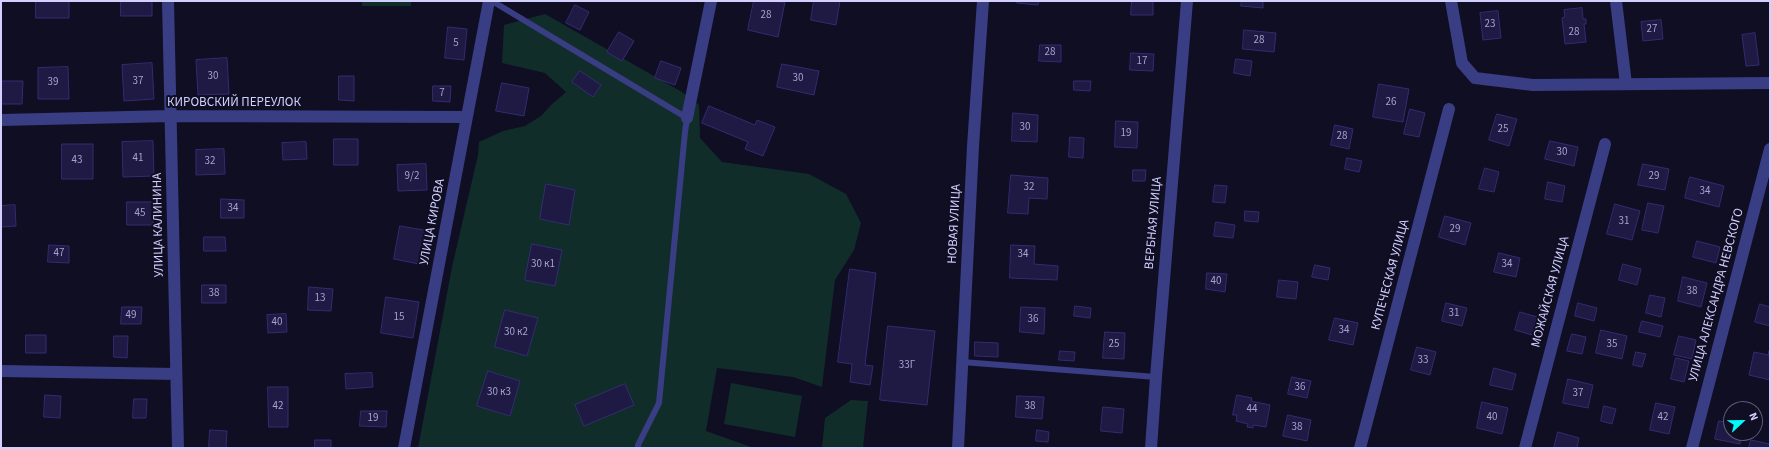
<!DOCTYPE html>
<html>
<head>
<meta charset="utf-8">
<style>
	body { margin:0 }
	#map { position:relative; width:1771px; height:449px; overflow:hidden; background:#0f0e23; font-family:"Source Sans 3",sans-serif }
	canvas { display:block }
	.frame { position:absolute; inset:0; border:2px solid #d1d0ff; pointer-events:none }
	.north { position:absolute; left:1723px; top:401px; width:40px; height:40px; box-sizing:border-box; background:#0f0e23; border:1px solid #5d5c7b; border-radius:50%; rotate:68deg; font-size:11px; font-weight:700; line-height:16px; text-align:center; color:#d1d0ff }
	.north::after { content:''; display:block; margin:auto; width:14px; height:18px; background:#00fbfb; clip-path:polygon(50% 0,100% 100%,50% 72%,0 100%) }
</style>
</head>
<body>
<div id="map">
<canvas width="1771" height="449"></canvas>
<div class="frame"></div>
<div class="north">N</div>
</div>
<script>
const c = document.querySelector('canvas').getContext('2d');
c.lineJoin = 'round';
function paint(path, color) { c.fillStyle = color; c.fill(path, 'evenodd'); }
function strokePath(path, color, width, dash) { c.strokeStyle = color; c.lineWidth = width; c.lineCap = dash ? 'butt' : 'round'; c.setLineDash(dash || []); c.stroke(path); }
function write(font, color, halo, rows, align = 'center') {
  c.font = font + ' "Source Sans 3",sans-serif'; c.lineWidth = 4; c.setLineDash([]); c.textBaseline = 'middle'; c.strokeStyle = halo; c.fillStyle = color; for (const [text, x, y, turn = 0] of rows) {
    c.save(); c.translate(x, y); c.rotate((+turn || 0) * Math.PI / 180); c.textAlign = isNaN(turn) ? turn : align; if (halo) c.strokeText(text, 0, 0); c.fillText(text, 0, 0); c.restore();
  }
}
paint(new Path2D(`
	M 362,1 L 411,1 L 411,6 L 362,6 Z
	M 545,14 L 682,92 L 699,105 L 700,138 L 722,162 L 809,174 L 846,194 L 861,223 L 854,250 L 835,280 L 822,387 L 793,377 L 717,368 L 706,431 L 754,448 L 418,448 L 452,267 L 478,155 L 479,142 L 503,131 L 525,126 L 541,116 L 551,105 L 566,92 L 545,73 L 502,63 L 504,25 Z
	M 731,383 L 802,396 L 795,437 L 724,424 Z
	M 851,400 L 868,401 L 863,448 L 822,448 L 825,418 Z`), '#112d2a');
const building = new Path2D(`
	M 36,1 L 69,1 L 69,18 L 36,18 Z
	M 121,1 L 152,1 L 152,16 L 121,16 Z
	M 754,1 L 785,2 L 778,37 L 748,30 Z
	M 814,1 L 840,1 L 836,25 L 811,20 Z
	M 1018,1 L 1039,1 L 1038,5 L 1017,3 Z
	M 1132,1 L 1153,1 L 1153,15 L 1131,15 Z
	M 1242,1 L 1263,1 L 1263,8 L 1241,6 Z
	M 575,5 L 589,12 L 580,30 L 566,23 Z
	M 1582,8 L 1583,19 L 1586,19 L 1586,24 L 1584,24 L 1586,42 L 1565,44 L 1562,18 L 1565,17 L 1564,10 Z
	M 1498,11 L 1501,38 L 1483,40 L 1480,13 Z
	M 1661,20 L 1663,39 L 1643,41 L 1641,22 Z
	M 448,27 L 467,29 L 464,60 L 445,58 Z
	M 1244,30 L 1276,33 L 1274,52 L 1243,49 Z
	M 619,32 L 634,41 L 622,61 L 607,52 Z
	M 1755,33 L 1759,65 L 1746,66 L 1742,35 Z
	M 1040,45 L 1061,45 L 1061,62 L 1039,61 Z
	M 1131,53 L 1154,54 L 1153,71 L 1130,70 Z
	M 227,58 L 229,94 L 198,95 L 196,60 Z
	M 1236,59 L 1252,61 L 1250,76 L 1234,73 Z
	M 661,61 L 681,68 L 675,85 L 655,78 Z
	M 152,63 L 154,99 L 124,101 L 122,65 Z
	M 782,64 L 819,71 L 814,95 L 777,87 Z
	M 68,67 L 69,99 L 38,99 L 38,68 Z
	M 580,71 L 601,85 L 593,97 L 572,82 Z
	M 339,76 L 354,76 L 354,101 L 339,100 Z
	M 1,81 L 23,81 L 22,104 L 1,104 Z
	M 1074,81 L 1091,81 L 1090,91 L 1074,90 Z
	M 502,83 L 529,88 L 524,116 L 496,111 Z
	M 1379,84 L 1409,89 L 1403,122 L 1373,117 Z
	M 433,86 L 451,86 L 450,102 L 433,101 Z
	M 709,106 L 755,125 L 757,120 L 775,127 L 763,156 L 745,149 L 748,142 L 702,123 Z
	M 1410,109 L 1425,113 L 1419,137 L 1404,134 Z
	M 1013,113 L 1038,115 L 1037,142 L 1012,141 Z
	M 1497,114 L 1517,119 L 1509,146 L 1489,140 Z
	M 1116,121 L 1138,122 L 1137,148 L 1115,147 Z
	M 1335,125 L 1353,129 L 1349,149 L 1331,145 Z
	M 1070,137 L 1084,138 L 1083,158 L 1069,157 Z
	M 334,139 L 358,139 L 358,165 L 334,165 Z
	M 153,141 L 154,176 L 123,177 L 122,142 Z
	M 1550,141 L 1578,147 L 1574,166 L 1545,159 Z
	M 306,142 L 307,159 L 283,160 L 282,143 Z
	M 62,144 L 93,144 L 93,179 L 62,179 Z
	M 224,149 L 225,174 L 196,175 L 196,150 Z
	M 1347,158 L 1362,161 L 1359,172 L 1345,169 Z
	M 426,164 L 427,190 L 398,191 L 397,165 Z
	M 1643,164 L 1669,169 L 1665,190 L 1638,185 Z
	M 1485,168 L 1499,172 L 1494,192 L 1479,189 Z
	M 1133,170 L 1146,170 L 1145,181 L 1133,181 Z
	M 1011,175 L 1048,178 L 1047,199 L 1029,198 L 1028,214 L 1008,213 Z
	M 1690,177 L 1724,186 L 1719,207 L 1685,198 Z
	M 1548,182 L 1565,186 L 1562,202 L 1545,199 Z
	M 546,184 L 575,190 L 569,225 L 540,219 Z
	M 1215,185 L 1227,186 L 1225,203 L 1213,202 Z
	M 221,199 L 244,200 L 244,218 L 221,218 Z
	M 127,202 L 153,202 L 153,225 L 127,225 Z
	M 1648,203 L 1664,206 L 1658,233 L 1642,230 Z
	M 1615,204 L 1640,211 L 1632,240 L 1607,234 Z
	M 15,205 L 16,226 L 1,227 L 1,206 Z
	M 1245,211 L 1259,212 L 1258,222 L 1245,221 Z
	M 1445,216 L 1471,223 L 1465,245 L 1439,237 Z
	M 1216,222 L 1235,225 L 1233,238 L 1214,236 Z
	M 400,226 L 430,231 L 424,265 L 394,259 Z
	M 204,237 L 225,237 L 226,251 L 204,251 Z
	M 1697,241 L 1720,247 L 1716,263 L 1693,257 Z
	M 532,244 L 562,250 L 555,286 L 525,280 Z
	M 49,245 L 69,246 L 69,263 L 48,262 Z
	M 1011,245 L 1035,246 L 1034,264 L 1058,266 L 1057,280 L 1010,278 Z
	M 1499,253 L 1520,258 L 1516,277 L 1494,272 Z
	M 1623,264 L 1641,269 L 1637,285 L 1619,280 Z
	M 1315,265 L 1330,268 L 1328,280 L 1312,277 Z
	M 850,269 L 876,273 L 865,365 L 873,366 L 870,385 L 850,382 L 852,364 L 838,362 Z
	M 1207,273 L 1227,274 L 1225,292 L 1206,289 Z
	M 1683,277 L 1707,283 L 1701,307 L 1678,301 Z
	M 1279,280 L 1298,282 L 1296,299 L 1277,297 Z
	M 202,285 L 226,285 L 226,303 L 202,303 Z
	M 309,287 L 333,289 L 331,311 L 308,310 Z
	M 1650,295 L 1665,298 L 1661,317 L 1646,313 Z
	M 386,297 L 419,302 L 413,338 L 381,333 Z
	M 1446,303 L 1467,308 L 1462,326 L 1442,321 Z
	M 1578,303 L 1597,308 L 1594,321 L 1575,316 Z
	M 1760,304 L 1770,307 L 1770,326 L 1755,322 Z
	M 1075,306 L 1091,308 L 1090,318 L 1074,316 Z
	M 122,307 L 142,307 L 141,324 L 121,324 Z
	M 1021,307 L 1045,308 L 1044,334 L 1020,332 Z
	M 505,310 L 538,318 L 527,356 L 495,347 Z
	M 1520,312 L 1537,317 L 1532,335 L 1515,330 Z
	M 286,314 L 287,332 L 268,333 L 267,315 Z
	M 1335,318 L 1358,323 L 1353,345 L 1329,340 Z
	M 1642,321 L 1663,326 L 1660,337 L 1639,332 Z
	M 888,326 L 935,331 L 927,405 L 880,400 Z
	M 1601,330 L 1627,336 L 1622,359 L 1596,353 Z
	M 1105,332 L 1125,333 L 1124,359 L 1103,358 Z
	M 1572,334 L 1586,337 L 1582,354 L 1567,351 Z
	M 26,335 L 46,335 L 46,353 L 26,353 Z
	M 114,336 L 128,336 L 127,358 L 114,357 Z
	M 1679,336 L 1696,340 L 1692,359 L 1674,355 Z
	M 975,342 L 998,343 L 998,357 L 975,356 Z
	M 1417,347 L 1436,352 L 1430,375 L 1411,370 Z
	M 1060,351 L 1075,352 L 1074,361 L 1059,360 Z
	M 1769,351 L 1770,380 L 1749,375 L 1754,352 L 1768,355 Z
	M 1636,352 L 1646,354 L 1642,367 L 1633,365 Z
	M 1676,358 L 1689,361 L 1684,382 L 1671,379 Z
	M 1494,368 L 1516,374 L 1512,390 L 1490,385 Z
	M 488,371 L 520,381 L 510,416 L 477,406 Z
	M 372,373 L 373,387 L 346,389 L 345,374 Z
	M 1292,377 L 1311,381 L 1307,398 L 1288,394 Z
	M 1568,379 L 1593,385 L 1588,408 L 1563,403 Z
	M 625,384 L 634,405 L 584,426 L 575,405 Z
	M 268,387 L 288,387 L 288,427 L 269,427 Z
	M 45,395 L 61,396 L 60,418 L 44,417 Z
	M 1237,395 L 1252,398 L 1251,401 L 1270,405 L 1266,427 L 1253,425 L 1253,428 L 1247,427 L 1248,424 L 1236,421 L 1237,415 L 1233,415 Z
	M 1017,396 L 1044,397 L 1042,419 L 1016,417 Z
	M 134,399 L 147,399 L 146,418 L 133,418 Z
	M 1482,402 L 1508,408 L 1502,434 L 1477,428 Z
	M 1656,403 L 1675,407 L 1669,434 L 1650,430 Z
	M 1604,406 L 1616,409 L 1612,424 L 1601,421 Z
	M 1103,407 L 1124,409 L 1122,433 L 1101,431 Z
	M 361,411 L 387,411 L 386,427 L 360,426 Z
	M 1288,415 L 1311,420 L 1307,441 L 1283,436 Z
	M 1719,421 L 1731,423 L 1731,433 L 1742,433 L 1740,444 L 1715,439 Z
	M 210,430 L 227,431 L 226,448 L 209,448 Z
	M 1037,430 L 1049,432 L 1048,442 L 1036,441 Z
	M 1558,432 L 1579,438 L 1577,448 L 1554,448 Z
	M 315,440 L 331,440 L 331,448 L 315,448 Z
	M 1751,440 L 1770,444 L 1770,448 L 1749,448 Z`);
paint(building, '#1e1a44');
strokePath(building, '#322c71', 1);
strokePath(new Path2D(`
	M 492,1 L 687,118 L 685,132 L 659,403 L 638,445 L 638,448
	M 962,362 L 1156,377`), '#393d83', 6);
strokePath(new Path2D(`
	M 168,1 L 178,448
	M 1451,1 L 1462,63 L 1475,78 L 1533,85 L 1770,83
	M 1616,1 L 1626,84
	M 687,118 L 711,1
	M 1,120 L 171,116 L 467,117
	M 1,371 L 176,374
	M 404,448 L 489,1
	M 958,448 L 973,146 L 983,1
	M 1151,448 L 1156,377 L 1187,1
	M 1360,448 L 1449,109
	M 1525,448 L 1605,144
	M 1692,448 L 1770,149`), '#393d83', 12);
write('11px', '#a4a2d0', null, [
	["28",766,16],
	["23",1490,25],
	["27",1652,30],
	["28",1574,33],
	["28",1259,41],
	["5",456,44],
	["28",1050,53],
	["17",1142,62],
	["30",213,77],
	["30",798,79],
	["37",138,82],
	["39",53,83],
	["7",442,94],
	["26",1391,103],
	["30",1025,128],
	["25",1503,130],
	["19",1126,134],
	["28",1342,137],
	["30",1562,153],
	["41",138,159],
	["43",77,161],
	["32",210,162],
	["9/2",412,177],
	["29",1654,177],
	["32",1029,188],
	["34",1705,192],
	["34",233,209],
	["45",140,214],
	["31",1624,222],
	["29",1455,230],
	["47",59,254],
	["34",1023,255],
	["30 к1",543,265],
	["34",1507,265],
	["40",1216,282],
	["38",1692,292],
	["38",214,294],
	["13",320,299],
	["31",1454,314],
	["49",131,316],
	["15",399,318],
	["36",1033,320],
	["40",277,323],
	["34",1344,331],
	["30 к2",516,333],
	["25",1114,345],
	["35",1612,345],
	["33",1423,361],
	["33Г",907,366],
	["36",1300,388],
	["30 к3",499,393],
	["37",1578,394],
	["42",278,407],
	["38",1030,407],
	["44",1252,410],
	["40",1492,418],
	["42",1663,418],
	["19",373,419],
	["38",1297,428]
]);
write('13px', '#d1d0ff', '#0f0e23', [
	["КИРОВСКИЙ ПЕРЕУЛОК",234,103],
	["УЛИЦА КИРОВА",433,222,-79],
	["ВЕРБНАЯ УЛИЦА",1154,223,-85],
	["НОВАЯ УЛИЦА",955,224,-87],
	["УЛИЦА КАЛИНИНА",159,225,-91],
	["КУПЕЧЕСКАЯ УЛИЦА",1391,275,-75],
	["МОЖАЙСКАЯ УЛИЦА",1551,292,-75],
	["УЛИЦА АЛЕКСАНДРА НЕВСКОГО",1717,295,-75]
]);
</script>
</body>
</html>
